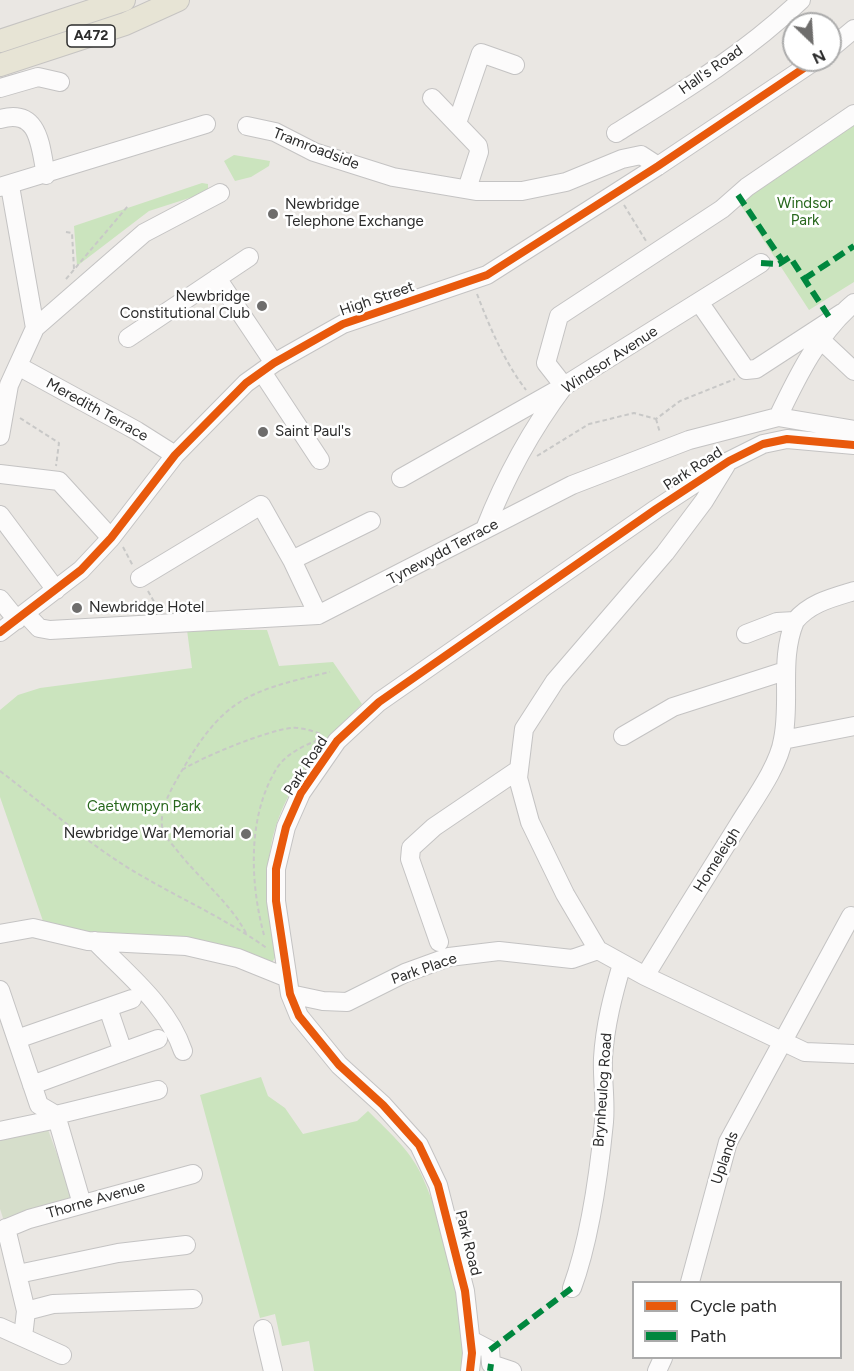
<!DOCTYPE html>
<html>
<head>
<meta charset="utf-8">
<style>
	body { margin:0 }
	#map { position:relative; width:854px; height:1371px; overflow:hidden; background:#eae7e3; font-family:Figtree,sans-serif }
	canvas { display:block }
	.legend { position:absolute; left:632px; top:1281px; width:210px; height:78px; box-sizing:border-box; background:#fff; border:2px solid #ababab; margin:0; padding:8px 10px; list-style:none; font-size:18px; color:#2c2c2c }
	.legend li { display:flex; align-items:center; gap:12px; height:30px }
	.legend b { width:30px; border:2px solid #ababab }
	.north { position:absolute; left:782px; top:12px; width:60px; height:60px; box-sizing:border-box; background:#fff; border:2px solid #ababab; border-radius:50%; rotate:155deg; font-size:16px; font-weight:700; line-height:24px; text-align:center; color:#2c2c2c }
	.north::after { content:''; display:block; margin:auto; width:21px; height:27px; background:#6e6d6c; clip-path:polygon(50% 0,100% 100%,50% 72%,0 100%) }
</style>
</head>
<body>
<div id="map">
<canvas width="854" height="1371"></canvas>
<ul class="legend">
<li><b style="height:8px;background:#e8590c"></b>Cycle path</li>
<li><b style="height:8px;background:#00873e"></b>Path</li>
</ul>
<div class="north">N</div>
</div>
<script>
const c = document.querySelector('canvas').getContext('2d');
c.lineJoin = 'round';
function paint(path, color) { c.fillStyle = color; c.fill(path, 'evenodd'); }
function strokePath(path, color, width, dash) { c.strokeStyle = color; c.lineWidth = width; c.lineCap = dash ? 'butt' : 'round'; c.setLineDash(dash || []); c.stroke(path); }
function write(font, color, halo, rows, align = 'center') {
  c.font = font + ' Figtree,sans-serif'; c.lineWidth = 5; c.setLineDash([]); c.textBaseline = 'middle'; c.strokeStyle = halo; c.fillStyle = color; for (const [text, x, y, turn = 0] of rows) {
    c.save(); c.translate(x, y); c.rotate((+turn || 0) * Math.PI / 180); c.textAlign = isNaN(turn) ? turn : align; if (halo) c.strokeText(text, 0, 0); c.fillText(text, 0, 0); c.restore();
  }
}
paint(new Path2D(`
	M 854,121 L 854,282 L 809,310 L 740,204 L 750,191 Z
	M 234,155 L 270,161 L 269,166 L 251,177 L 235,181 L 224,161 Z
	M 202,183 L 208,184 L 208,192 L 149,211 L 77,266 L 74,226 Z
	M 187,630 L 267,630 L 279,666 L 333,662 L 362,704 C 317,746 268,806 269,872 C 270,899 275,927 277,954 L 270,966 L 94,935 L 43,921 L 0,797 L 0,710 L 18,695 L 40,688 L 192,668 Z
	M 261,1077 L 268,1096 L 285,1108 L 303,1134 L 357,1121 L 368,1111 C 387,1130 410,1150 421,1174 C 447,1230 464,1310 463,1371 L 314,1371 L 309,1341 L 282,1346 L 275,1314 L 260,1318 L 200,1095 Z`), '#cbe4be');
paint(new Path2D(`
	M 47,1127 L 74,1200 L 4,1221 L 0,1209 L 0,1136 Z`), '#d6decb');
const minor = new Path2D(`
	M 830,49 L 854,29
	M 0,88 L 38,77 L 60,82
	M 432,98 L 478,146 L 479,152 L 467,189
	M 0,119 C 40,108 40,146 46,175
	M 457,123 L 481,53 L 515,65
	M 247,126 L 275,132 L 314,152 L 393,177 L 476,191 L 522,191 L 566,182 L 622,159 L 641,155 L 658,166
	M 616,133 C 680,93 746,53 801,0
	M 10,186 L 35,328
	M 0,187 L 206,124
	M 217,278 L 274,363
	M 699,302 L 746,370 L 756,369 L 842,313
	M 128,338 L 249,257
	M 822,341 L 854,371
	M 18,366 L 137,431 L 175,455
	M 262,372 L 320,460
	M 778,417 C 797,377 819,332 854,303
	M 0,436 L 9,385 L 35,328 L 144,233 L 220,193
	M 726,465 L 704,501 L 665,553 L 555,681 L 524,729 L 518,778 L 530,822 L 565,894 L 598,950 L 645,976 L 805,1052 L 854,1054
	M 0,474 L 59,481 L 111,538
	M 401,478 L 564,386 L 546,363 L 559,316 L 722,209 L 747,187 L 854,114
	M 0,515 L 56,590
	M 485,529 C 505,478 531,430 564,386 L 761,263
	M 140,578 L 261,505 L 292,560
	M 0,599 L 17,620
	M 25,613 L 39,628 L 50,630 L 318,615 L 572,485 L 689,440 L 778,417 L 854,430
	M 318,615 L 292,560 L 371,521
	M 0,632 L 81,570 L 111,538 L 175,455 L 246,383 L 274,363 L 343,324 L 487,275 L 658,166 L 816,60
	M 746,634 L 777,622 L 795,621 C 810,603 831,598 854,591
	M 623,736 L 673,707 L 785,671
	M 783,740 L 854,726
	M 0,934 L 33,928 L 88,941 L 186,946 L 238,958 L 285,977
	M 95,941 C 127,974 168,1006 183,1051
	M 439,942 L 410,859 L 411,848 L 434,827 L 518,770
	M 645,976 C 676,925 707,875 739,824 C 753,801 779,766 783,739 C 791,700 779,659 795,621
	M 0,990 L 39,1105 L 56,1115 L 158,1090
	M 290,994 L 323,1001 L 347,1002 L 405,973 L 449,957 L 499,951 L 572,959 L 598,950
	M 108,1008 L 123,1052
	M 17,1039 L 132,999
	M 32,1085 L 158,1039
	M 56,1115 L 82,1204
	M 0,1131 L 57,1119
	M 6,1228 L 26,1311 L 23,1337
	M 0,1231 L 29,1219 L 193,1174
	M 18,1274 L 118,1253 L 186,1245
	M 690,1282 L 728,1142 L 851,916
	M 572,1288 C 590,1239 599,1173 604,1122 C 606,1101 602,1079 603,1058 C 605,1025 613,995 622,964
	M 26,1311 L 53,1304 L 193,1299
	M 0,1327 L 62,1355
	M 263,1329 L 273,1371
	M 471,1340 L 490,1350 L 491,1364 L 512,1371
	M 470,1371 L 472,1353 L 465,1291 L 438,1185 L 419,1145 L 383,1105 L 339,1065 L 299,1016 L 290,994 L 276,901 L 276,869 L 286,827 L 301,793 L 337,741 L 379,702 L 656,509 L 729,461 L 763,444 L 787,439 L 854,445
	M 657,1371 L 663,1358`);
const major = new Path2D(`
	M 0,41 L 124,0
	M 0,65 L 125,24 L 178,0`);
strokePath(minor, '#c4c3c3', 20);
strokePath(major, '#c6c4c2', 24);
strokePath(new Path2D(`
	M 624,205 L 646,241
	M 66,232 L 72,233 L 74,269
	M 66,279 L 128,206
	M 477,294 C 490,328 504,361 526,390
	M 20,418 L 59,443 L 56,466
	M 656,419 L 660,433
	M 537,456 L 589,424 L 634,413 L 656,419 L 680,401 L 735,379
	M 123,547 L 133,566
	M 148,591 L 157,607
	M 182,770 C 204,756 266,731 291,728 C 301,727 314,731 323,735
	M 0,771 C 46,806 90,846 140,875 C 183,900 228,920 268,949
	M 246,933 C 229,901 198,878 176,849 C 172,844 165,837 163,831 C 158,814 169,793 177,779 C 222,700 243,692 330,672
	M 264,935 C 250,883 247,816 277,768 C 286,754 303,746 318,740`), '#c8c8c7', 2, [4.5, 3]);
strokePath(minor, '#fcfbfb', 18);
strokePath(major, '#e7e4d5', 22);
strokePath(new Path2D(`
	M 738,195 L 783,262
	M 761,263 L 779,264 L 790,257 L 831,320
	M 804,279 L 854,246
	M 490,1350 L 572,1288
	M 490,1371 L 491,1364`), '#00873e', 6, [12, 6]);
strokePath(new Path2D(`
	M 0,632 L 81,570 L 111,538 L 175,455 L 246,383 L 274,363 L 343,324 L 487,275 L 658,166 L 816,60
	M 470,1371 L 472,1353 L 465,1291 L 438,1185 L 419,1145 L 383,1105 L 339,1065 L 299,1016 L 290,994 L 276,901 L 276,869 L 286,827 L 301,793 L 337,741 L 379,702 L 656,509 L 729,461 L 763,444 L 787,439 L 854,445`), '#e8590c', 8);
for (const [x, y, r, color] of [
	[273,214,6,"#6e6d6c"],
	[262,306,6,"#6e6d6c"],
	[263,432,6,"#6e6d6c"],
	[77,608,6,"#6e6d6c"],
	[246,834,6,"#6e6d6c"]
]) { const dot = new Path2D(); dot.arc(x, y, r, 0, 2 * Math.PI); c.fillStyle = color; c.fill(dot); strokePath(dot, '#fff', 2); }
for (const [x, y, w] of [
	[91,36,48]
]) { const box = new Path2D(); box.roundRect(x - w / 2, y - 11, w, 22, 4.5); c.fillStyle = '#fff'; c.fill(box); strokePath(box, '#2c2c2c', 1.5); }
write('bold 14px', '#2c2c2c', null, [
	["A472",91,36]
]);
write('15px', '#2c2c2c', '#fff', [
	["Hall's Road",711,70,-35],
	["Tramroadside",316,149,21],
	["High Street",377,299,-19],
	["Windsor Avenue",610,360,-33],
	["Meredith Terrace",97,410,29],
	["Park Road",693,469,-33],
	["Tynewydd Terrace",443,552,-28],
	["Park Road",306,766,-57],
	["Homeleigh",717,860,-58],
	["Park Place",424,969,-19],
	["Brynheulog Road",603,1090,-86],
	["Uplands",725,1158,-71],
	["Thorne Avenue",96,1200,-16],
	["Park Road",468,1243,76]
]);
write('15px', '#29681e', '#fff', [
	["Windsor",805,204],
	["Park",805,221],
	["Caetwmpyn Park",144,807]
]);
write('15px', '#2c2c2c', '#fff', [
	["Newbridge",285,205],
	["Telephone Exchange",285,222],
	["Newbridge",250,297,"right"],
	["Constitutional Club",250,314,"right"],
	["Saint Paul's",275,432],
	["Newbridge Hotel",89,608],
	["Newbridge War Memorial",234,834,"right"]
], 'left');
</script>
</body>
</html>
